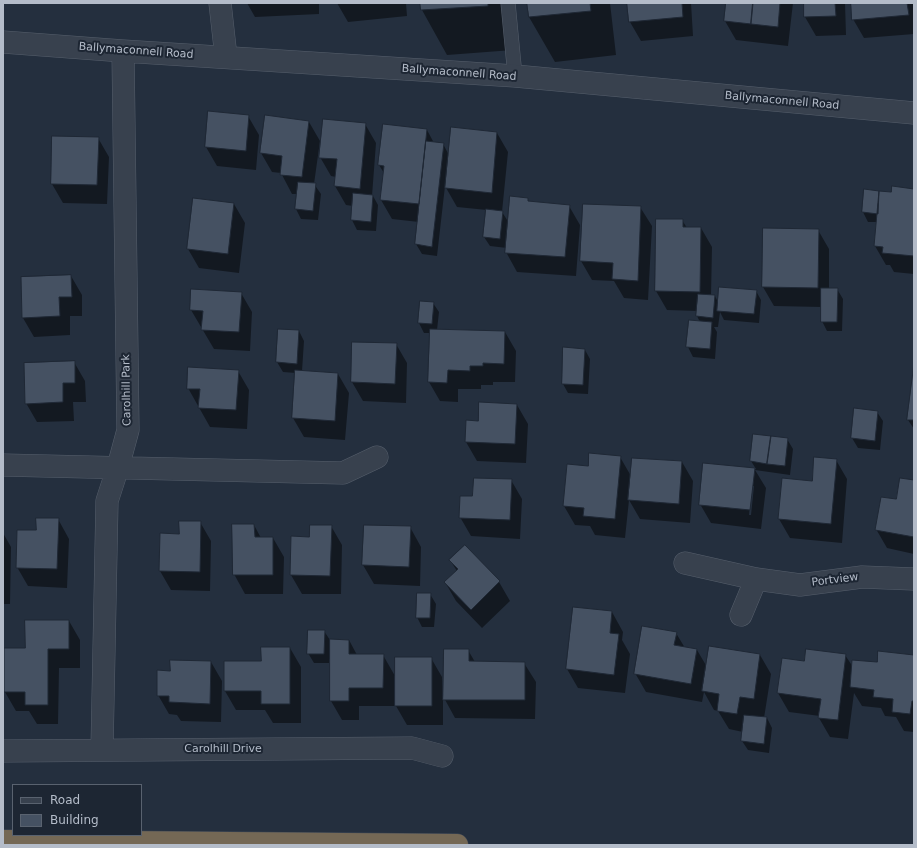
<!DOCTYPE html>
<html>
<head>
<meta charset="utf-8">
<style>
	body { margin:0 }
	#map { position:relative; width:917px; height:848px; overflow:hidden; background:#242f3e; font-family:"DejaVu Sans",sans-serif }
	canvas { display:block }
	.frame { position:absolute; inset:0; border:4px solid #b4bcc9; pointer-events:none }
	.legend { position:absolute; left:12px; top:784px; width:130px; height:52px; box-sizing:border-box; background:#1d2633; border:1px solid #59626f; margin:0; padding:5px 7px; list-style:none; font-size:12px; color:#b4bcc9 }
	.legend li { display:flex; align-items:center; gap:8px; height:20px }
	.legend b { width:20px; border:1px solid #59626f }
</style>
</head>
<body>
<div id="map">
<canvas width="917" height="848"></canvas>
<div class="frame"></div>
<ul class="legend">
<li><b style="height:5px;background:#38414e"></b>Road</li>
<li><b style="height:11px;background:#455162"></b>Building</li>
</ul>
</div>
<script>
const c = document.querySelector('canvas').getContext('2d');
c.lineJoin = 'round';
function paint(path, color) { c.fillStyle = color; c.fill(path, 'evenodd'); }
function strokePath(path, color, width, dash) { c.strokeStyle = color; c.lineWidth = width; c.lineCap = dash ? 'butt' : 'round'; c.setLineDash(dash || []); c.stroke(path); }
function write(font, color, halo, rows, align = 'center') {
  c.font = font + ' "DejaVu Sans",sans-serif'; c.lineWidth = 4; c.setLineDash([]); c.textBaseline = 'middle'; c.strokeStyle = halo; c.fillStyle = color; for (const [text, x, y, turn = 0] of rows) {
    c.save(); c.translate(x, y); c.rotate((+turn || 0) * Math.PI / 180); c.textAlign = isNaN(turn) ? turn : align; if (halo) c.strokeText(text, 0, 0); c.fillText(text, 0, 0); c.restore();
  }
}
paint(new Path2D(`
	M 247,3 L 319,3 L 319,14 L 255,17 Z
	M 337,3 L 406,3 L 407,16 L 348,22 Z
	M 421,3 L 510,3 L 513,50 L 447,55 L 422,10 Z
	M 528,3 L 610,3 L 616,55 L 555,62 L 529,17 Z
	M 628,3 L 691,3 L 693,36 L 641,41 L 630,22 Z
	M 727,3 L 793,3 L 788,46 L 736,40 L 725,21 Z
	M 805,3 L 845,3 L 846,35 L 816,36 L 805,17 Z
	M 852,3 L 914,3 L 914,34 L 864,38 L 853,19 Z
	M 209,112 L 248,116 L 259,135 L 256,170 L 217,166 L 206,147 Z
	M 309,122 L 320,141 L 314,184 L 321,194 L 318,220 L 301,219 L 296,209 L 298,194 L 292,194 L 281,173 L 272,172 L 261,153 Z
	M 365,124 L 376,143 L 372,196 L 373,196 L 378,205 L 376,231 L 357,230 L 352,220 L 353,206 L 346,205 L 335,186 L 336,177 L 331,176 L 320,157 Z
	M 427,130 L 434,143 L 443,144 L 449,155 L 497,133 L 508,152 L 502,212 L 509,223 L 527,199 L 529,202 L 569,206 L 580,225 L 576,276 L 517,272 L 506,252 L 507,248 L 490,246 L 484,237 L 487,210 L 457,207 L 445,186 L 437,256 L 422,254 L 416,244 L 419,222 L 392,219 L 381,200 L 384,173 L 379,165 Z
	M 98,138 L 109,157 L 107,204 L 63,203 L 52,184 Z
	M 914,190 L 914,274 L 894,272 L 890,265 L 886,265 L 875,246 L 877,222 L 868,222 L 863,212 L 892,193 Z
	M 234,204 L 245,223 L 239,273 L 199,268 L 188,249 Z
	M 640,207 L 652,226 L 648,300 L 624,298 L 614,281 L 592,280 L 581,261 Z
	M 657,220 L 682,220 L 687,228 L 701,228 L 712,247 L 711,296 L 715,296 L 719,304 L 756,291 L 761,300 L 759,323 L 724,320 L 720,312 L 718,327 L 714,327 L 717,332 L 715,359 L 693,357 L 688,347 L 700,322 L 697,316 L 698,311 L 667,310 L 656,291 Z
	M 818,230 L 829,249 L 829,289 L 837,289 L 843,299 L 842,331 L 827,331 L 822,321 L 822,307 L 774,306 L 763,287 Z
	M 71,276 L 82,295 L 82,316 L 70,316 L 70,335 L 34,337 L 23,318 Z
	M 192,290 L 241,293 L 252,312 L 250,351 L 214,349 L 191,310 Z
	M 433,303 L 439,312 L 437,330 L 505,332 L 516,351 L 515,382 L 493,382 L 493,385 L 481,385 L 481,389 L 458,389 L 458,402 L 440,401 L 429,382 L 430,333 L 424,333 L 419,323 Z
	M 279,330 L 299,331 L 304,341 L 302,371 L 338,374 L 349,393 L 345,440 L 304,437 L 293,418 L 296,373 L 283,372 L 277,362 Z
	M 353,343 L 396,344 L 407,363 L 406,403 L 363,401 L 352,382 Z
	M 585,350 L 590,359 L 588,394 L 568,393 L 563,384 Z
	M 74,362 L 85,381 L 86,402 L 73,402 L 74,421 L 37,422 L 26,403 Z
	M 238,371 L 249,390 L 247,429 L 210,427 L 188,388 Z
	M 914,373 L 914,429 L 908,420 Z
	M 517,405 L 528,424 L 526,463 L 477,461 L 466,442 L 479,422 Z
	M 855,409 L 877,412 L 883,421 L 880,450 L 858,448 L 852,438 Z
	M 787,439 L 793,449 L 790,475 L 755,470 L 766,488 L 761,529 L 711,523 L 700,504 L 704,464 L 756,469 L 751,461 ZM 752,486 L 754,486 L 751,515 L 749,515 Z
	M 620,457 L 631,476 L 682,462 L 693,481 L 690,523 L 640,519 L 629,500 L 625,538 L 595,535 L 590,526 L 575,525 L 564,506 L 589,467 Z
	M 836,460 L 847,479 L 842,543 L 790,538 L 779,519 Z
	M 511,480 L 522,499 L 520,539 L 471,536 L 460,517 L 473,497 Z
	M 914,482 L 914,554 L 887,548 L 876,529 L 897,501 Z
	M 58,519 L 69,539 L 67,588 L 28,586 L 17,567 L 37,531 Z
	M 200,522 L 211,541 L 210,591 L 171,590 L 160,571 L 180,535 Z
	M 254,525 L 261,538 L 273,538 L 284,557 L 283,594 L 245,594 L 234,574 Z
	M 331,526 L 342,545 L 341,594 L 302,594 L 291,575 Z
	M 410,527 L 421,547 L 420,586 L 374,584 L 363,565 Z
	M 3,533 L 11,547 L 10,604 L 3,604 Z
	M 450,560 L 499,582 L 510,601 L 482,628 L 456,601 L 445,582 L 457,571 Z
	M 430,594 L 436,604 L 434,627 L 422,627 L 417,617 Z
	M 612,612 L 623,632 L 622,640 L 630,654 L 625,693 L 578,688 L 567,669 Z
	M 69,621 L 80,640 L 80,668 L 59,668 L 58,724 L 37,724 L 29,711 L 16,711 L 5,692 L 26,649 Z
	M 324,631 L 330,640 L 349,640 L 357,655 L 383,655 L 395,676 L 394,676 L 394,706 L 359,706 L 359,720 L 342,720 L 331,701 L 331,659 L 329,659 L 329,663 L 314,663 L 308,653 Z
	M 676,633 L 685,648 L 697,650 L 707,667 L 760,655 L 771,674 L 764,718 L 767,718 L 772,728 L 769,753 L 748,750 L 742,741 L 743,732 L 729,729 L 718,711 L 714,710 L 704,692 L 702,702 L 646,692 L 635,673 Z
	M 290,648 L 301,667 L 301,723 L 273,723 L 265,710 L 236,710 L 225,691 L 262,662 Z
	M 468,650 L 475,662 L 524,663 L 536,682 L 535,719 L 455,718 L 443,696 L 443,725 L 407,725 L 396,706 L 396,658 L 431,658 L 442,677 L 443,694 L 444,694 Z
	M 845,655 L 853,667 L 914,656 L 914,732 L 904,731 L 896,717 L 885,716 L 881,708 L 862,706 L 854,693 L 848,739 L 830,737 L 819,718 L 820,716 L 789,712 L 778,693 L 805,662 Z
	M 211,662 L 222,681 L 221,722 L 181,721 L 177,715 L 169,714 L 158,695 L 171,672 Z`), '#0007');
const building = new Path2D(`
	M 420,3 L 488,3 L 488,6 L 421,10 Z
	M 527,3 L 590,3 L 591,11 L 529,17 Z
	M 627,3 L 682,3 L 683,17 L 629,22 Z
	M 726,3 L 753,3 L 751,24 L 724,21 Z
	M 753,3 L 780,3 L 778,27 L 751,24 Z
	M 804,3 L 835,3 L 836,16 L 804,17 Z
	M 851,3 L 907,3 L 909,15 L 852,20 Z
	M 208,111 L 249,115 L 246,151 L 205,147 Z
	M 265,115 L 309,121 L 302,177 L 280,175 L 282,156 L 260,153 Z
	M 323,119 L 366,123 L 360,189 L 334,186 L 337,159 L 319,158 Z
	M 383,124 L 427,129 L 419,204 L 380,200 L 384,166 L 378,165 Z
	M 451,127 L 497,132 L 492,193 L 445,188 Z
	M 52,136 L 99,137 L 97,185 L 51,184 Z
	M 426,141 L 444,143 L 432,247 L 415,244 Z
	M 298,182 L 316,183 L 313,211 L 295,209 Z
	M 892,186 L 914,189 L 914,256 L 882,253 L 883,247 L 874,246 L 879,191 L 891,192 Z
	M 864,189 L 879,191 L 878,214 L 862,212 Z
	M 353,193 L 373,195 L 371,222 L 351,220 Z
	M 510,196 L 528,198 L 528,201 L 570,205 L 565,257 L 505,253 Z
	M 193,198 L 234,203 L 228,254 L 187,249 Z
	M 583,204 L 641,206 L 638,281 L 612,279 L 613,263 L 580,261 Z
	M 486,209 L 503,211 L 500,239 L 483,237 Z
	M 656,219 L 683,219 L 683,227 L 701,227 L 700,292 L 655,291 Z
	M 763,228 L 819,229 L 818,288 L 762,287 Z
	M 71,275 L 72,297 L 59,297 L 60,316 L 22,318 L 21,277 Z
	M 719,287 L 757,290 L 754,314 L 717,311 Z
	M 821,288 L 838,288 L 837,322 L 821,322 Z
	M 191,289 L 242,292 L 239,332 L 201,330 L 203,311 L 190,310 Z
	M 698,294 L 715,295 L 713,318 L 696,316 Z
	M 420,301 L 434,302 L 432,324 L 418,323 Z
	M 689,320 L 712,322 L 710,349 L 686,347 Z
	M 278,329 L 299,330 L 297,364 L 276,362 Z
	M 430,329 L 505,331 L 504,364 L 483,363 L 483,366 L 470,366 L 470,371 L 448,370 L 447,383 L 428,382 Z
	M 352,342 L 397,343 L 395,384 L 351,382 Z
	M 563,347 L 585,349 L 583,385 L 562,384 Z
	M 75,361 L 75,383 L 63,383 L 63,402 L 25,404 L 24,363 Z
	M 914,364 L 914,420 L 907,420 Z
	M 188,367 L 239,370 L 236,410 L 198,408 L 200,389 L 187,389 Z
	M 295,370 L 338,373 L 335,421 L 292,418 Z
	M 479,402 L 517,404 L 515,444 L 465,442 L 466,420 L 478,421 Z
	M 854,408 L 878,411 L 875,441 L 851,438 Z
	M 753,434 L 771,436 L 767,464 L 750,461 Z
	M 771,436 L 788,438 L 785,466 L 767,464 Z
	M 589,453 L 621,456 L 615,519 L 583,516 L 584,508 L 563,506 L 567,464 L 588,466 Z
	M 814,457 L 837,459 L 831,524 L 778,519 L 782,478 L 812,481 Z
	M 632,458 L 682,461 L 679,504 L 628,500 Z
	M 703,463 L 755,468 L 750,510 L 699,505 Z
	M 474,478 L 512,479 L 510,520 L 459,518 L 460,496 L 472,496 Z
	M 900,478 L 914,480 L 914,537 L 875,530 L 881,497 L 896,499 Z
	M 36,518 L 59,518 L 57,569 L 16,568 L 17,530 L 36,530 Z
	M 179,521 L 201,521 L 200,572 L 159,571 L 160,533 L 179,534 Z
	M 232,524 L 254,524 L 255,537 L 273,537 L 273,575 L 233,575 Z
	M 310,525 L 332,525 L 330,576 L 290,575 L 291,536 L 309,537 Z
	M 364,525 L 411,526 L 409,567 L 362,565 Z
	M 465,545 L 500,581 L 471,610 L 444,582 L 458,569 L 449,560 Z
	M 417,593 L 431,593 L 430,618 L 416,618 Z
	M 573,607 L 612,611 L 610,633 L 619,634 L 614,675 L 566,669 Z
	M 25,620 L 69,620 L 69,649 L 48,649 L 48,705 L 25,705 L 25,692 L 4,692 L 4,648 L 25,648 Z
	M 642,626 L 677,632 L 674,645 L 697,649 L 691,684 L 634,674 Z
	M 308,630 L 325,630 L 324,654 L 307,654 Z
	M 330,639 L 349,640 L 349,654 L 384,654 L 383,688 L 349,688 L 349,701 L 330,701 Z
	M 709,646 L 760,654 L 754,699 L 740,697 L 737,714 L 717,711 L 719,694 L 702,691 Z
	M 261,647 L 290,647 L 290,704 L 261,704 L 261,691 L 224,691 L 224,661 L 261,661 Z
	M 444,649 L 469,649 L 469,661 L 525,662 L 525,700 L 443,700 Z
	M 806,649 L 846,654 L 838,720 L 818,718 L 821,699 L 777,693 L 782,658 L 804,661 Z
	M 878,651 L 914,655 L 914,701 L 912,701 L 910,714 L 892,712 L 893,699 L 873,697 L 874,690 L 850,687 L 852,660 L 877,662 Z
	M 395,657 L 432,657 L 432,706 L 395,706 Z
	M 170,660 L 211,661 L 210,704 L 169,702 L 169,696 L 157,696 L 157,670 L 170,671 Z
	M 744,715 L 767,717 L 764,744 L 741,741 Z`);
paint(building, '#455162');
strokePath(building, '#1f2835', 1);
const lane = new Path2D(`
	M 508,3 L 515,76`);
const street = new Path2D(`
	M 220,3 L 226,57
	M 3,42 L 123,51 L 515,76 L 914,113
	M 3,465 L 343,473 L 377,457
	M 685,563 L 756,579 L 800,585 L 862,577 L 914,579
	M 741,615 L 756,579
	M 102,749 L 107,501 L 118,467 L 128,430 L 123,51
	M 3,751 L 412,748 L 442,756`);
const highway = new Path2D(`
	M 3,841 L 457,845`);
strokePath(lane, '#565f6c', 15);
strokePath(street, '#565f6c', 23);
strokePath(highway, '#434c59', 23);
strokePath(lane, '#38414e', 14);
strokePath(street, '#38414e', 22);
strokePath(highway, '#746855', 22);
write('11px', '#b4bcc9', '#1d2633', [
	["Ballymaconnell Road",136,51,4],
	["Ballymaconnell Road",459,73,4],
	["Ballymaconnell Road",782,101,5],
	["Carolhill Park",127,390,-91],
	["Portview",835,580,-7],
	["Carolhill Drive",223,749]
]);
</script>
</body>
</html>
